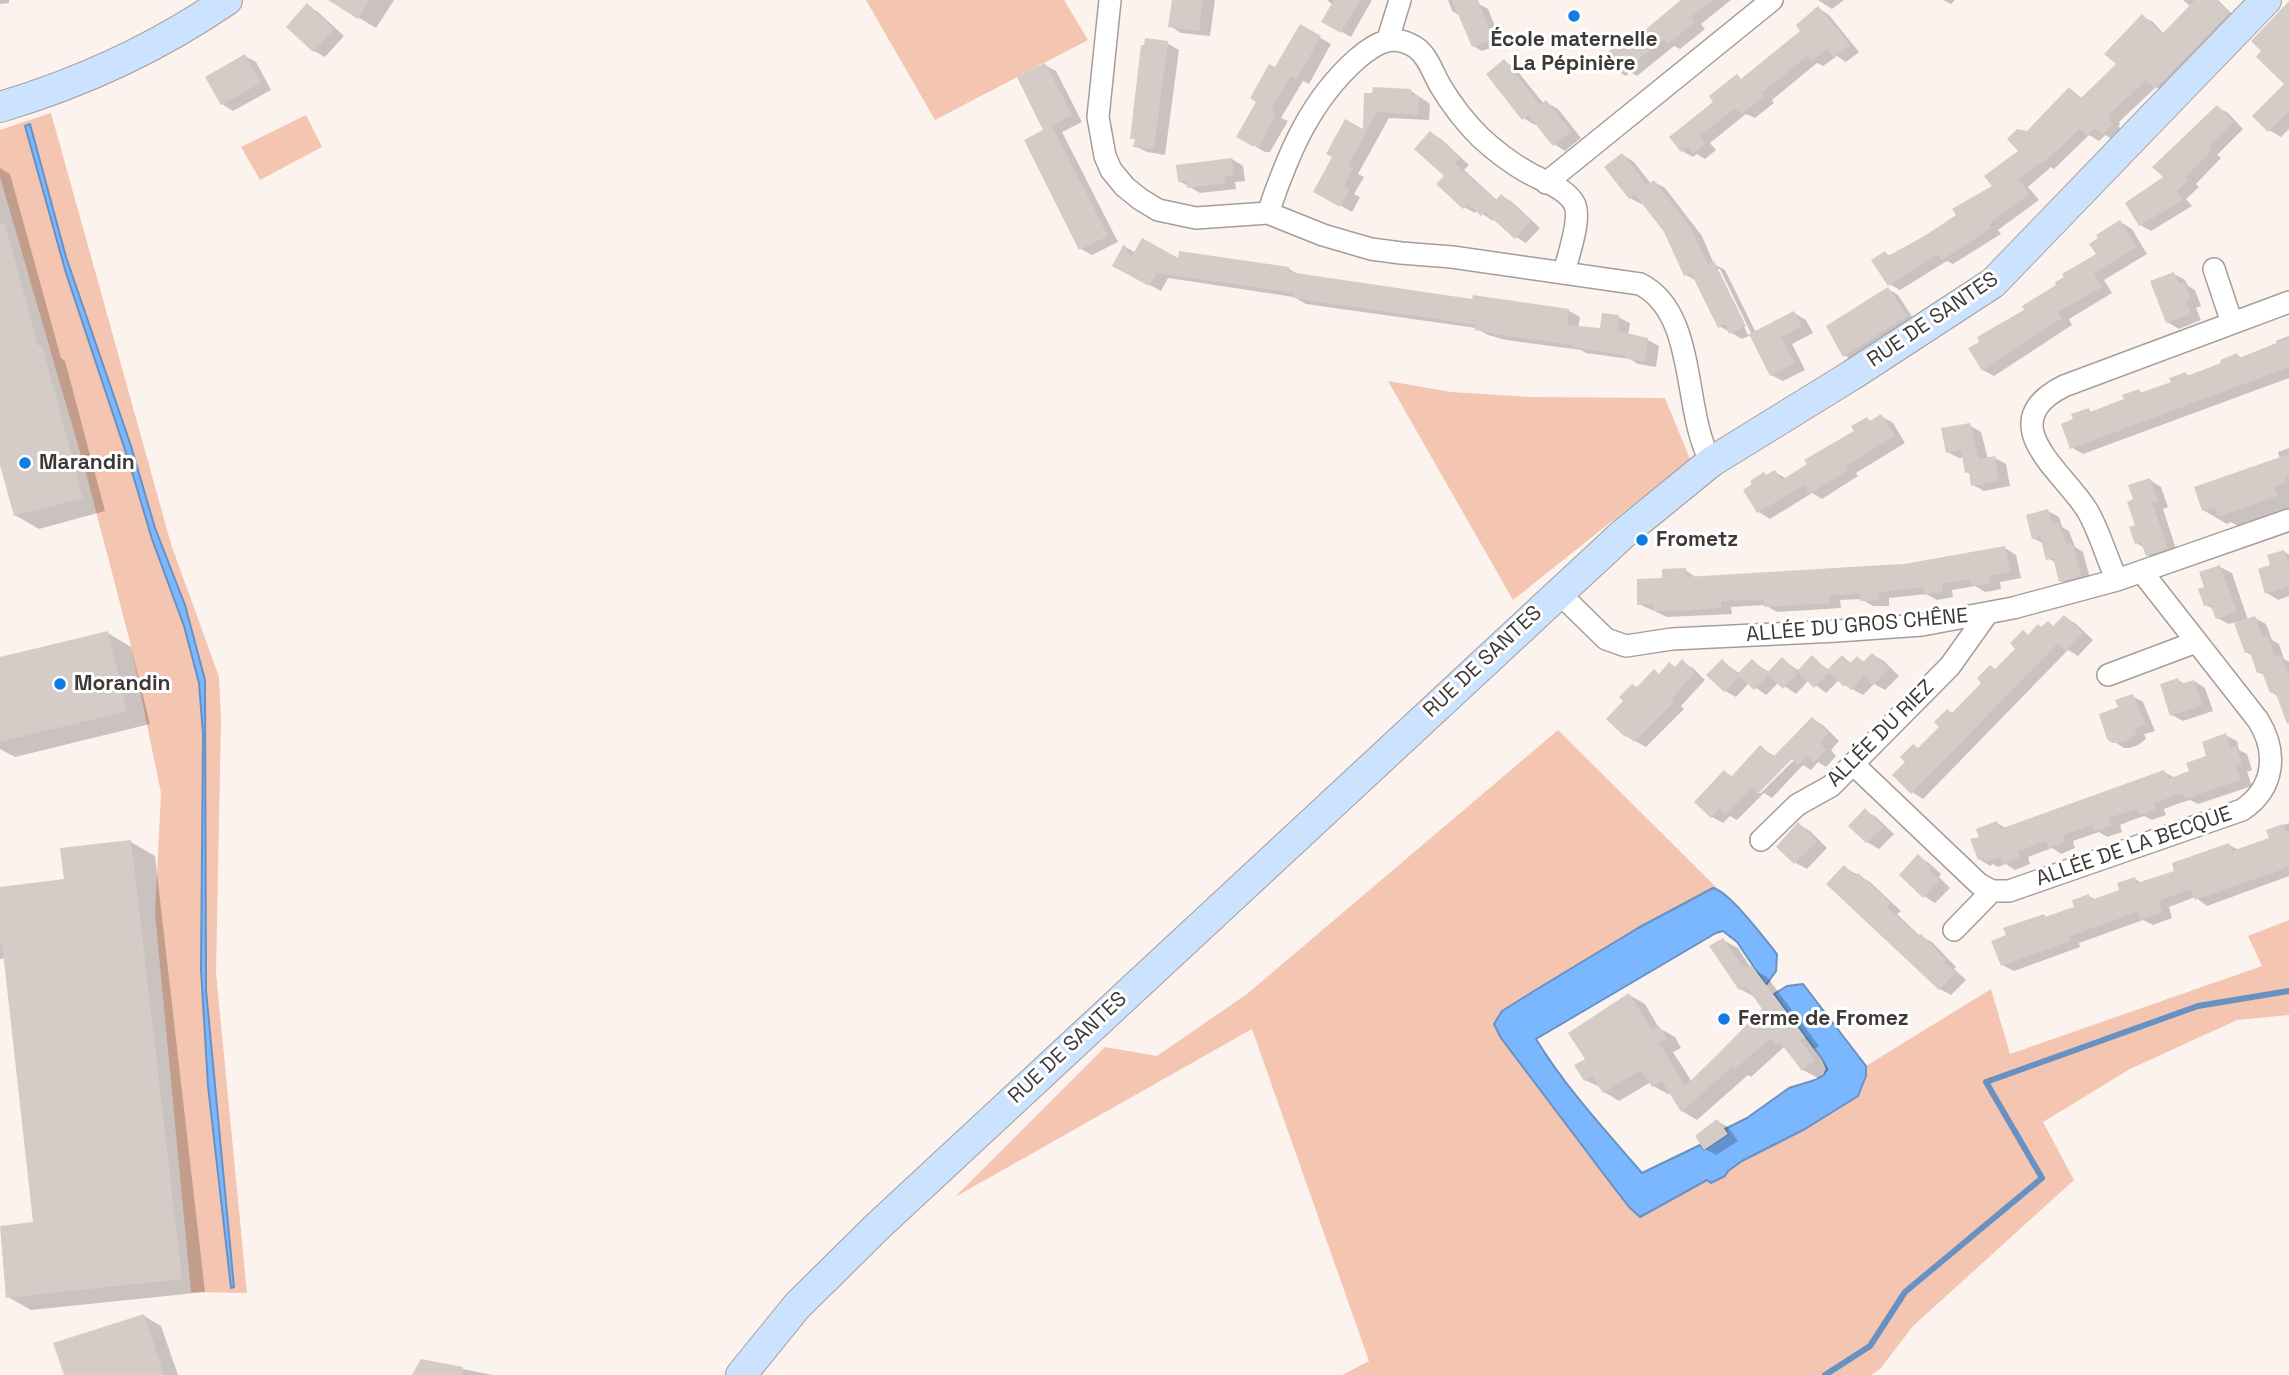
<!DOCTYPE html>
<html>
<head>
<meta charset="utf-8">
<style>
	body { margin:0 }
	canvas { display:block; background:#fcf3ee }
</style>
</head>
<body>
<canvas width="2289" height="1375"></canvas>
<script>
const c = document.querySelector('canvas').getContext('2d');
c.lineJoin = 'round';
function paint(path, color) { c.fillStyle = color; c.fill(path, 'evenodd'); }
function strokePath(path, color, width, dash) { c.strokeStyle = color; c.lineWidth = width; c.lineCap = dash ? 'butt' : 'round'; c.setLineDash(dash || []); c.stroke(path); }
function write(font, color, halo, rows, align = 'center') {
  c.font = font + ' "Space Grotesk",sans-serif'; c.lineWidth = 6; c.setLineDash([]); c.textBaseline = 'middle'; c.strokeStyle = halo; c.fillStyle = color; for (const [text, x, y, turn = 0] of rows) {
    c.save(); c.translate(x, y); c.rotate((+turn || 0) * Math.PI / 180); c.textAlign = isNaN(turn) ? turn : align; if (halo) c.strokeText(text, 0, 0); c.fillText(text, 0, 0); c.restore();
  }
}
paint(new Path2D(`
	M 866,0 L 1064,0 L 1088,40 L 935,120 Z
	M 51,113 L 171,544 L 219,677 L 221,719 L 216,973 L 247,1293 L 191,1292 L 155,913 L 161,793 L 130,642 L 86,473 L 0,177 L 0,130 Z
	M 306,115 L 322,147 L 260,180 L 241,147 Z
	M 1388,381 L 1451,392 L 1530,397 L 1665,398 L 1690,459 L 1513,600 Z
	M 1558,730 L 1717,888 L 1713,888 L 1502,1011 L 1501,1038 L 1629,1207 L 1708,1180 L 1805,1129 L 1858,1096 L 1866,1076 L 1866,1066 L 1991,989 L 2010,1054 L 2262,966 L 2248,936 L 2289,920 L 2289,1015 L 2237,1020 L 2130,1069 L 2043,1122 L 2074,1180 L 1913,1326 L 1880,1369 L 1871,1375 L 1342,1375 L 1369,1361 L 1252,1029 L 955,1197 L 1105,1047 L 1157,1056 L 1247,994 Z`), '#f4c5b0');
const water = new Path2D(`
	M 30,124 L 66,257 L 131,446 L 155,528 L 185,605 L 205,680 L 206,990 L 234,1287 L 231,1288 L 208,1086 L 201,970 L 203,734 L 199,683 L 184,626 L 152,539 L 130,465 L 66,273 L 25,126 Z
	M 1713,888 C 1729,891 1765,939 1777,954 L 1776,971 L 1766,985 L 1737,942 L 1723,931 L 1716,933 L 1536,1039 C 1565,1087 1605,1130 1642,1173 L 1700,1145 L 1704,1150 L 1728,1134 L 1725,1129 L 1747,1118 L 1789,1088 L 1815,1080 L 1824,1075 L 1827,1069 L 1823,1060 L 1774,994 L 1787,986 L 1803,984 L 1866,1066 L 1866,1076 L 1858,1096 L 1805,1129 L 1742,1161 L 1728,1171 L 1725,1176 L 1711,1183 L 1707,1180 L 1640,1217 L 1629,1207 L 1612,1185 L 1501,1038 L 1494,1024 L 1502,1011 L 1534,991 L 1638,928 Z`);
paint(water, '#7bb7ff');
strokePath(water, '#6891c3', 2);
paint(new Path2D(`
	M 0,0 L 12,0 L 9,0 L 9,3 L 0,4 Z
	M 348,0 L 394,0 L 376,28 L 343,8 Z
	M 1174,0 L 1215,0 L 1210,36 L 1181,33 L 1170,26 Z
	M 1327,0 L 1372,0 L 1351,37 L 1324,21 L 1333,5 Z
	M 1448,0 L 1478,0 L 1479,4 L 1488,9 L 1502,44 L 1482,51 L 1473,46 L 1461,16 L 1452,11 Z
	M 1684,0 L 1731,0 L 1701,24 L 1705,29 L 1680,49 L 1674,46 L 1637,76 L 1630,72 L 1626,76 L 1615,70 L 1636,31 L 1642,35 Z
	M 1818,0 L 1844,0 L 1832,9 Z
	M 1943,0 L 1955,0 L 1951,4 Z
	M 2183,0 L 2218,0 L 2238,20 L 2167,94 L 2156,87 L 2119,122 L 2120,124 L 2118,126 L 2123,130 L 2114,140 L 2105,135 L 2099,141 L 2089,135 L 2054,169 L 2051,167 L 2028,187 L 2039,200 L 1998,230 L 2001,234 L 1953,264 L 1947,261 L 1900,290 L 1889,284 L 1885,253 L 1890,256 L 1927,236 L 1958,215 L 1994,187 L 2021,151 L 2028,133 L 2070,89 L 2083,99 L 2118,64 L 2142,16 L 2153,22 L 2164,34 L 2191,7 Z
	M 307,6 L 318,12 L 344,36 L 325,57 L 314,51 Z
	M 1818,8 L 1829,15 L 1859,52 L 1846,62 L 1837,56 L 1823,66 L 1817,63 L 1772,100 L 1774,103 L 1755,118 L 1746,114 L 1710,143 L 1716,150 L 1705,159 L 1697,154 L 1693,157 L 1682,151 L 1715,102 L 1737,77 L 1743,80 L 1803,31 Z
	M 1300,26 L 1331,44 L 1309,84 L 1303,81 L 1281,118 L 1288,121 L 1270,152 L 1265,152 L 1239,137 Z
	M 1167,43 L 1179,50 L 1165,155 L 1147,152 L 1135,146 L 1136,140 L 1132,138 L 1145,46 Z
	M 245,56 L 256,62 L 271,90 L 233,111 L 222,104 Z
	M 1504,61 L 1515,68 L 1544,104 L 1546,102 L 1558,109 L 1581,138 L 1565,151 L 1554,144 L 1537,123 L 1535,125 L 1523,118 Z
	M 1045,65 L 1056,71 L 1082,122 L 1062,132 L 1118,242 L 1092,255 L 1081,249 L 1045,131 Z
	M 2289,90 L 2289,129 L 2281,137 L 2269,130 Z
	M 1411,91 L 1430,104 L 1429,120 L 1389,118 L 1358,174 L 1364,177 L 1354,194 L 1360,197 L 1352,212 L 1315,191 L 1365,132 L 1366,95 Z
	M 2217,107 L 2228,113 L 2243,129 L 2217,155 L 2221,158 L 2196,184 L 2199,187 L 2186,199 L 2192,206 L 2151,231 L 2140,225 L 2165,178 Z
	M 1431,133 L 1441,139 L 1469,165 L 1464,170 L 1498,201 L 1502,196 L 1512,202 L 1540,228 L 1526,243 L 1516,237 L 1495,218 L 1493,221 L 1477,210 L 1475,213 L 1464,207 L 1446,176 Z
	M 1623,155 L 1634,162 L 1651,184 L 1654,182 L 1665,188 L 1702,236 L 1714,264 L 1725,270 L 1756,333 L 1794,313 L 1806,320 L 1813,333 L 1792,344 L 1805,370 L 1783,381 L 1771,375 L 1751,335 L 1742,339 L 1719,326 L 1697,281 L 1686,275 L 1666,232 L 1643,202 L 1641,204 L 1630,198 ZM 1716,269 L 1720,269 L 1751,333 L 1748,335 Z
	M 1232,159 L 1243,166 L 1245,181 L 1235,182 L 1236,189 L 1200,193 L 1179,181 Z
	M 0,168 L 10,174 L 61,358 L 65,361 L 105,511 L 39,529 L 15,515 L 0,459 Z
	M 2120,222 L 2132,229 L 2147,254 L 2104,280 L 2112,293 L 2069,319 L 2072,325 L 1994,376 L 1983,370 L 2026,310 L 2098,255 Z
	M 1124,246 L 1136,253 L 1180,261 L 1289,269 L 1300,275 L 1474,301 L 1569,311 L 1580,317 L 1578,328 L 1601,330 L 1618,317 L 1630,323 L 1628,335 L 1648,340 L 1659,346 L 1656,367 L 1638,364 L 1630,359 L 1586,353 L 1581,350 L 1506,340 L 1488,335 L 1476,328 L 1306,304 L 1294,297 L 1168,278 L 1161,291 L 1114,265 Z
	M 2174,274 L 2185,280 L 2188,286 L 2195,290 L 2201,306 L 2196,308 L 2201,320 L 2179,329 L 2167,322 Z
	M 1888,289 L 1898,295 L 1915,321 L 1854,361 L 1844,355 Z
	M 2289,336 L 2289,378 L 2083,454 L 2071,447 L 2075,420 L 2088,410 L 2093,412 L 2126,400 L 2139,391 L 2143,394 L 2173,383 L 2186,374 L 2190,376 L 2223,364 L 2237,355 L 2242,358 L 2277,345 L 2276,341 Z
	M 1881,416 L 1893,423 L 1905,443 L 1856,473 L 1858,476 L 1822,499 L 1812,493 L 1770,519 L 1759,512 L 1745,490 L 1764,474 L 1768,476 L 1775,472 L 1787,479 L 1856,431 L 1867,419 L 1872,421 Z
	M 1969,425 L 1981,432 L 1988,459 L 1995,458 L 2006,464 L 2010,486 L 1984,491 L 1973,485 L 1971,474 L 1966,472 L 1964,457 L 1959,458 L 1947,452 Z
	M 2289,448 L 2289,513 L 2243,529 L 2231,522 L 2227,524 L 2203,510 L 2280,459 L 2278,452 Z
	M 2150,480 L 2161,487 L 2168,507 L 2163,509 L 2178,555 L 2158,561 L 2147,555 L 2145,548 L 2136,543 L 2135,500 Z
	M 2048,511 L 2059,517 L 2062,527 L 2069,531 L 2075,547 L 2083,552 L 2091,582 L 2072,587 L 2061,581 L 2056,563 L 2048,558 L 2044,544 L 2033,538 Z
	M 2005,548 L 2016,555 L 2021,578 L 2000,582 L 2001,589 L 1992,591 L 1985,592 L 1975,586 L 1952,590 L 1953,597 L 1937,600 L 1926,594 L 1889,598 L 1889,606 L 1873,606 L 1861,599 L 1840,600 L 1841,608 L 1777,612 L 1765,605 L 1731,607 L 1732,614 L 1667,617 L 1639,604 L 1664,580 L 1685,570 L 1697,578 L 1904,566 Z
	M 2284,551 L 2289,555 L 2289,596 L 2278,600 L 2267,593 L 2272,566 Z
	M 2220,567 L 2232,573 L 2248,620 L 2255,618 L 2266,624 L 2272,640 L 2279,644 L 2284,659 L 2289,662 L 2289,716 L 2279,697 L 2271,692 L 2266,676 L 2258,672 L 2253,656 L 2246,652 L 2236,622 L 2229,624 L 2217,618 L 2215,610 L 2206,605 L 2206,588 Z
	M 2065,617 L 2076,624 L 2093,640 L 2078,656 L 2068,650 L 1923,799 L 1912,792 L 1919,750 L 2017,649 L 2023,632 L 2030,636 L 2048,623 L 2055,627 Z
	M 108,633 L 131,647 L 150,724 L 15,757 L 0,749 L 0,659 Z
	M 1873,655 L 1884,661 L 1899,676 L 1885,690 L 1874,684 L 1863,695 L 1845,685 L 1839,680 L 1826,693 L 1809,680 L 1796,694 L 1779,682 L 1766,695 L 1749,683 L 1736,697 L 1725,691 L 1722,661 L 1740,674 L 1752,661 L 1770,673 L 1782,659 L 1799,671 L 1812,658 L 1829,670 L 1842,657 L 1852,663 L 1857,658 L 1865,662 Z
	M 1682,662 L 1693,668 L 1705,680 L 1681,706 L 1684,709 L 1646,747 L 1626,736 L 1638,689 L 1676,668 Z
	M 2178,680 L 2185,684 L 2194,681 L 2205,688 L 2213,711 L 2183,721 L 2172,715 Z
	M 2132,696 L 2143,702 L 2155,731 L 2144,734 L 2146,739 L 2138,745 L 2130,748 L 2124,748 L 2113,741 L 2120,708 Z
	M 1812,719 L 1823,725 L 1839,741 L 1831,750 L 1836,756 L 1826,767 L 1818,762 L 1811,770 L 1803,765 L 1772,798 L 1764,793 L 1737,820 L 1730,816 L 1723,823 L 1712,817 L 1725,772 L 1733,777 L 1761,748 L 1776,757 ZM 1797,752 L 1800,754 L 1761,793 L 1757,793 Z
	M 2225,735 L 2237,741 L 2239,750 L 2247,754 L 2252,770 L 2247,772 L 2252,786 L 2198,804 L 2190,800 L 2180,803 L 2164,809 L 2166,815 L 2152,820 L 2144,816 L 2135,819 L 2120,825 L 2122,832 L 2107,837 L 2099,832 L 2073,841 L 2075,848 L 2061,854 L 2052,848 L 2028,857 L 2030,864 L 2015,870 L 2006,864 L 1998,867 L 1993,864 L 1990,866 L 1979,859 L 1981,838 L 1997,823 L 2006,828 L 2164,772 L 2175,778 L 2191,772 L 2209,757 Z
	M 1865,811 L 1876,817 L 1894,834 L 1879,849 L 1867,842 L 1850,826 Z
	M 2289,823 L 2289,876 L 2207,906 L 2195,897 L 2169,907 L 2172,918 L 2153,925 L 2143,920 L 2079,943 L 2080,947 L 2014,971 L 2002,965 L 2044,915 L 2048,918 L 2076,908 L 2089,896 L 2096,900 L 2121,891 L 2135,879 L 2142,883 L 2176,872 L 2229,845 L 2239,850 L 2271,839 L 2268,831 Z
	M 1798,824 L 1810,831 L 1827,848 L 1807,869 L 1796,863 L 1778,847 Z
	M 131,842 L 155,856 L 205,1292 L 31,1310 L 8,1297 L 35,1224 L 6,958 L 0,959 L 0,889 L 66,881 Z
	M 1918,856 L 1929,863 L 1941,874 L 1939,877 L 1950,888 L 1935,903 L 1924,896 Z
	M 1844,867 L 1870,882 L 1901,911 L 1897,914 L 1920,936 L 1932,942 L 1956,967 L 1954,969 L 1966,980 L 1951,995 L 1940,989 Z
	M 1723,940 L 1738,948 L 1751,968 L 1767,977 L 1819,1046 L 1814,1049 L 1829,1070 L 1818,1078 L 1803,1070 L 1784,1047 L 1751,1077 L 1748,1075 L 1697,1120 L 1682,1111 L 1671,1093 L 1668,1094 L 1653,1086 L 1651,1082 L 1619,1101 L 1604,1092 L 1602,1088 L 1585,1080 L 1587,1059 L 1629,995 L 1645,1004 L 1659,1028 L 1675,1037 L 1681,1048 L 1673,1052 L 1692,1082 L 1764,1009 L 1755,997 L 1740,989 Z
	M 1717,1121 L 1728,1127 L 1738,1141 L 1716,1155 L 1705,1149 Z
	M 144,1316 L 161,1326 L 178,1375 L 66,1375 Z
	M 422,1361 L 493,1375 L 414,1375 Z`), '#0003');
strokePath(new Path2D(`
	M 1825,1375 L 1870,1346 L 1905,1292 L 2042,1178 L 1986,1082 L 2198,1006 L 2289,991`), '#6891c3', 6);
paint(new Path2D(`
	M 328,0 L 370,0 L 358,19 Z
	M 1172,0 L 1203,0 L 1199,31 L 1168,27 Z
	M 1334,0 L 1360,0 L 1341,33 L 1321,22 Z
	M 1452,0 L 1478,0 L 1493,39 L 1472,47 Z
	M 1681,0 L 1713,0 L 1691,17 L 1695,22 L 1668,44 L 1664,39 L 1624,71 L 1620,66 L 1613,71 L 1603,56 L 1636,29 L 1640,34 Z
	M 2195,0 L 2216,0 L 2229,13 L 2155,89 L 2146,80 L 2109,115 L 2111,116 L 2109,119 L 2113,124 L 2102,135 L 2095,128 L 2087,136 L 2080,129 L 2042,164 L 2040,162 L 2019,180 L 2029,194 L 1989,224 L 1991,228 L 1942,260 L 1938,254 L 1888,286 L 1871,260 L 1885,251 L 1888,256 L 1926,235 L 1956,215 L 1952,209 L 1992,186 L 1984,176 L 2018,151 L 2007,139 L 2017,129 L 2027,131 L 2069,87 L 2081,98 L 2116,64 L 2104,54 L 2142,14 L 2162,34 Z
	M 2289,1 L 2289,111 L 2268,132 L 2252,116 L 2284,84 L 2256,57 L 2261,51 L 2251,41 Z
	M 307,3 L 334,29 L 313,52 L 286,27 Z
	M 1818,6 L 1850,45 L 1834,57 L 1827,49 L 1811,61 L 1807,56 L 1762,93 L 1764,96 L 1743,113 L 1734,109 L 1700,136 L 1706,143 L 1693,154 L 1687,147 L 1681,152 L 1669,137 L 1713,102 L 1709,96 L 1737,74 L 1741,79 L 1800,31 L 1796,25 Z
	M 1300,24 L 1321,36 L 1297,79 L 1291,76 L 1271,110 L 1277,114 L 1259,146 L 1252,146 L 1236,137 L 1256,102 L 1250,98 L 1269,64 L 1275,67 Z
	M 1145,38 L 1168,41 L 1154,149 L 1133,147 L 1135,139 L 1130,139 L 1141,45 L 1144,45 Z
	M 245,54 L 261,83 L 221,105 L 205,77 Z
	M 1504,59 L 1540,105 L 1546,100 L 1571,131 L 1553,146 L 1528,115 L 1522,120 L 1486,74 Z
	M 1045,63 L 1072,115 L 1052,126 L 1108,236 L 1079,250 L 1024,140 L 1043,130 L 1017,77 Z
	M 1373,87 L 1411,89 L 1411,95 L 1419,96 L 1418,115 L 1377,112 L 1348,166 L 1353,169 L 1344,186 L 1350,189 L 1340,207 L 1313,192 L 1332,157 L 1326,154 L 1345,119 L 1363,129 L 1364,93 L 1372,93 Z
	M 2217,105 L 2234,122 L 2208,147 L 2211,151 L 2186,177 L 2189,180 L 2176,192 L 2183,200 L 2139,226 L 2125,203 L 2163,177 L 2152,167 Z
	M 1430,131 L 1460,158 L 1455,163 L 1479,186 L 1496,200 L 1501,194 L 1531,221 L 1515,239 L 1485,212 L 1481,216 L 1468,204 L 1463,209 L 1436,184 L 1444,176 L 1414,149 Z
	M 1622,153 L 1647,185 L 1654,180 L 1691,228 L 1708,265 L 1714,261 L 1746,326 L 1729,334 L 1725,324 L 1718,328 L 1691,273 L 1684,276 L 1664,232 L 1635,194 L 1629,199 L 1604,167 Z
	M 1232,158 L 1234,175 L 1224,176 L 1225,183 L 1187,188 L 1186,181 L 1178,182 L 1176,165 Z
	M 2120,220 L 2137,247 L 2094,273 L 2102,287 L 2058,312 L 2062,318 L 1982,371 L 1968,348 L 1979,342 L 1977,337 L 2024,310 L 2022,306 L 2056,285 L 2055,282 L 2064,277 L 2062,274 L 2096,254 L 2089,244 L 2098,238 L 2096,235 Z
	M 0,224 L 5,224 L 38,346 L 42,345 L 83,498 L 14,516 L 0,465 Z
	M 1142,238 L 1178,258 L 1179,251 L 1289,267 L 1289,272 L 1472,299 L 1473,295 L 1569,309 L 1567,325 L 1600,328 L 1602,313 L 1619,315 L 1617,331 L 1648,338 L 1645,362 L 1625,358 L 1625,355 L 1573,347 L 1573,345 L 1492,334 L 1493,333 L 1475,330 L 1476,325 L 1293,298 L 1294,293 L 1157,273 L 1149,286 L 1112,266 L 1124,244 L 1131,258 Z
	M 2174,272 L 2179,284 L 2184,282 L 2191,299 L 2186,301 L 2191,314 L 2166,323 L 2150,281 Z
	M 1888,287 L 1907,316 L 1843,357 L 1826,326 Z
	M 1794,311 L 1802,326 L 1781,337 L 1795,363 L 1770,376 L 1749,334 Z
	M 2289,338 L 2289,367 L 2070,449 L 2061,424 L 2073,419 L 2071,414 L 2089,408 L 2090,412 L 2124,399 L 2122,395 L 2139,389 L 2140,393 L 2171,382 L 2169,378 L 2178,375 L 2186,372 L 2187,376 L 2221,363 L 2220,360 L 2237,353 L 2239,358 Z
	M 1881,414 L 1895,436 L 1846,466 L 1848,470 L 1810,494 L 1804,485 L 1757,513 L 1743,490 L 1752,484 L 1750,481 L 1764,472 L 1766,475 L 1775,470 L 1782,480 L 1807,464 L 1804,460 L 1854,431 L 1851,426 L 1867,417 L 1870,421 Z
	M 1970,423 L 1979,459 L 1995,456 L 1999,481 L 1971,486 L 1969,472 L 1965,473 L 1961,450 L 1946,453 L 1941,428 Z
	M 2289,454 L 2289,474 L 2285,476 L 2287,482 L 2274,487 L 2277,496 L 2218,517 L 2215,507 L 2202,511 L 2194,487 Z
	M 2150,478 L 2158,501 L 2152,503 L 2168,548 L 2146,556 L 2141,542 L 2135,544 L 2129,527 L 2135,525 L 2127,502 L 2133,499 L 2128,485 Z
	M 2048,509 L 2052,524 L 2058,522 L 2067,545 L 2072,543 L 2081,576 L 2059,582 L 2053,558 L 2046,560 L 2040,536 L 2032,539 L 2026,515 Z
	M 2005,546 L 2011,572 L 1989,576 L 1991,583 L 1980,585 L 1972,586 L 1970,579 L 1942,584 L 1943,592 L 1933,593 L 1924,595 L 1923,587 L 1878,593 L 1879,600 L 1860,601 L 1860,594 L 1830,595 L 1830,603 L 1764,607 L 1763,600 L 1721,601 L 1721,608 L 1673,611 L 1654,611 L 1653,604 L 1637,605 L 1637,579 L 1662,578 L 1662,569 L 1686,568 L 1686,577 L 1867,566 L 1904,564 Z
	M 2284,550 L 2289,565 L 2289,586 L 2265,594 L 2258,569 L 2270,565 L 2267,555 Z
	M 2220,565 L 2237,612 L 2216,619 L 2210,604 L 2204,606 L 2198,589 L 2204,587 L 2199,572 Z
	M 2064,615 L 2083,633 L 2066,651 L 2058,643 L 1911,794 L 1892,775 L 1905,762 L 1900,757 L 1913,744 L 1918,748 L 1939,727 L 1934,722 L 1947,709 L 1952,713 L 1981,683 L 1977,678 L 1990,665 L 1995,669 L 2015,649 L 2010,643 L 2023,630 L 2028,635 L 2038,624 L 2041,627 L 2048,621 L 2053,626 Z
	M 2255,616 L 2263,638 L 2268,636 L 2275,657 L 2281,655 L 2289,678 L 2289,723 L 2287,724 L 2275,691 L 2270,693 L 2262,672 L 2257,673 L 2250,652 L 2245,653 L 2234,623 Z
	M 108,631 L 127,711 L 0,742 L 0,657 Z
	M 1872,653 L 1889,668 L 1873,685 L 1864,676 L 1851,690 L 1845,685 L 1844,687 L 1827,670 L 1842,655 L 1850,663 L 1857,656 L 1863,662 Z
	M 1812,655 L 1829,672 L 1814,688 L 1797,671 Z
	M 1782,657 L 1798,673 L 1783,689 L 1769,675 L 1754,690 L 1739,676 L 1724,692 L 1706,675 L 1722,659 L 1737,674 L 1752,659 L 1767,673 Z
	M 1682,659 L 1695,673 L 1671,699 L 1674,702 L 1634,742 L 1627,735 L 1625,737 L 1606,719 L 1623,701 L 1619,697 L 1632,684 L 1637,687 L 1654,669 L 1659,674 L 1669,662 L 1675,667 Z
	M 2178,678 L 2180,684 L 2194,680 L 2203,705 L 2170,716 L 2160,684 Z
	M 2133,694 L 2146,725 L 2135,729 L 2137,733 L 2128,740 L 2119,743 L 2112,743 L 2107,739 L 2099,714 L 2118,707 L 2115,700 Z
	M 1812,717 L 1829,733 L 1820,743 L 1826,749 L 1814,762 L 1807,756 L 1798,765 L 1792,759 L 1759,793 L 1753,787 L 1725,815 L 1719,809 L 1711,818 L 1694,802 L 1724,770 L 1731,777 L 1760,745 L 1773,757 Z
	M 2226,733 L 2231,748 L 2236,746 L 2242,764 L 2236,766 L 2241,780 L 2185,799 L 2183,793 L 2168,798 L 2154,803 L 2156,809 L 2139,815 L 2137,809 L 2123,813 L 2109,818 L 2112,826 L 2094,831 L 2092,825 L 2063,835 L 2065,842 L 2048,848 L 2046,841 L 2018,851 L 2020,858 L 2003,864 L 2000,857 L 1986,862 L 1984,858 L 1978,860 L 1970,839 L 1979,837 L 1976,829 L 1997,821 L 2000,829 L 2164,770 L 2168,779 L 2189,771 L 2186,763 L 2206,756 L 2202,742 Z
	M 1865,808 L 1883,827 L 1866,843 L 1848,826 Z
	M 1798,822 L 1817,841 L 1794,864 L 1776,847 Z
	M 2283,824 L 2286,832 L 2289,831 L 2289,867 L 2195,900 L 2191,889 L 2159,901 L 2162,912 L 2140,920 L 2137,912 L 2068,937 L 2070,941 L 2001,966 L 1991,941 L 2006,935 L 2003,928 L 2044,914 L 2045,917 L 2074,907 L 2072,900 L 2081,897 L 2089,894 L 2091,900 L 2119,890 L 2117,883 L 2135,877 L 2137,883 L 2174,871 L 2172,863 L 2229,843 L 2232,851 L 2269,838 L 2266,830 Z
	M 131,840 L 182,1279 L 6,1298 L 0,1226 L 33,1222 L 2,943 L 0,943 L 0,887 L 64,879 L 60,848 Z
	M 1918,854 L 1931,867 L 1928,869 L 1940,880 L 1923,898 L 1899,875 Z
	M 1844,865 L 1855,876 L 1858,873 L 1891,903 L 1887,907 L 1918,936 L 1921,934 L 1946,960 L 1944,962 L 1956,973 L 1939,990 L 1826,884 Z
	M 1723,938 L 1743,967 L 1752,966 L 1767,986 L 1805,1037 L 1800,1040 L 1815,1060 L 1802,1071 L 1780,1042 L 1776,1045 L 1771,1038 L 1735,1069 L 1732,1067 L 1681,1112 L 1662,1081 L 1652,1087 L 1641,1070 L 1603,1093 L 1592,1076 L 1584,1081 L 1574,1065 L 1585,1059 L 1568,1033 L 1629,993 L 1652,1030 L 1659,1026 L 1667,1039 L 1659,1043 L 1685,1086 L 1718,1054 L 1762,1009 L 1746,986 L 1739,990 L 1709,946 Z
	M 1717,1119 L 1728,1134 L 1704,1150 L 1695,1136 Z
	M 144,1314 L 164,1375 L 64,1375 L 53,1343 Z
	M 421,1359 L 463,1367 L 462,1375 L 412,1375 Z`), '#d5cbc7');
const street = new Path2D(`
	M 1110,0 L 1098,117 L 1105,156 L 1111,170 L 1125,187 L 1140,199 L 1158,210 L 1196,218 L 1268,213 L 1323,235 L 1371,249 L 1401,253 L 1452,257 L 1640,284 C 1698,313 1682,411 1711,462
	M 1388,39 L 1400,0
	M 1546,183 L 1772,0
	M 1268,213 C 1288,154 1310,100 1358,58 C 1376,43 1392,33 1415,47 C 1428,55 1433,74 1441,87 C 1452,105 1465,122 1480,137 C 1494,150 1511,163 1527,172 C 1542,181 1567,188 1575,205 C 1581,221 1568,255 1564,273
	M 2214,269 L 2232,323
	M 2117,580 C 2106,557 2100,532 2087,510 C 2062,470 1991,423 2064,386 L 2289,302
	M 1558,592 L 1606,639 L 1626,646 L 1672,639 L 1837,631 L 1922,625 L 2013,608 L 2117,580 L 2289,520
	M 2108,675 L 2196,642
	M 1853,764 L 1979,884 L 1992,891 L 2009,891 L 2242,810 C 2275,788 2278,752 2258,720 L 2142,572
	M 1761,840 L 1797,805 L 1831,786 L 1853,764 L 1950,666 L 1987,614
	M 1954,930 L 1992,891`);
const secondary = new Path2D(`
	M 0,107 C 81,83 157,48 227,0
	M 741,1375 L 797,1306 L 878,1226 L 1624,533 L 1711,462 L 1852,375 L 1993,283 L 2266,0`);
strokePath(street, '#a69d99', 24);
strokePath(secondary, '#a69d99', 32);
strokePath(street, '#fff', 21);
strokePath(secondary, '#cbe3ff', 30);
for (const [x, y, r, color] of [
	[1574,16,7,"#0f7be3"],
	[25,463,7,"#0f7be3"],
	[1642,540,7,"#0f7be3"],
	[60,684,7,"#0f7be3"],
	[1724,1019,7,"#0f7be3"]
]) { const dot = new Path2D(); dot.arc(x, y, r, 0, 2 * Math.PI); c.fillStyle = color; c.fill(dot); strokePath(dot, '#fff', 2.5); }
write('bold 21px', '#3d3938', '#fff', [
	["École maternelle",1574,40,"center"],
	["La Pépinière",1574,64,"center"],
	["Marandin",39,463],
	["Frometz",1656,540],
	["Morandin",74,684],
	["Ferme de Fromez",1738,1019]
], 'left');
write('21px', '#3d3938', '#fff', [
	["RUE DE SANTES",1933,320,-34],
	["ALLÉE DU GROS CHÊNE",1857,626,-5],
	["RUE DE SANTES",1483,662,-43],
	["ALLÉE DU RIEZ",1881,734,-45],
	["ALLÉE DE LA BECQUE",2134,847,-19],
	["RUE DE SANTES",1068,1048,-43]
]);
</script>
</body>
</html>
